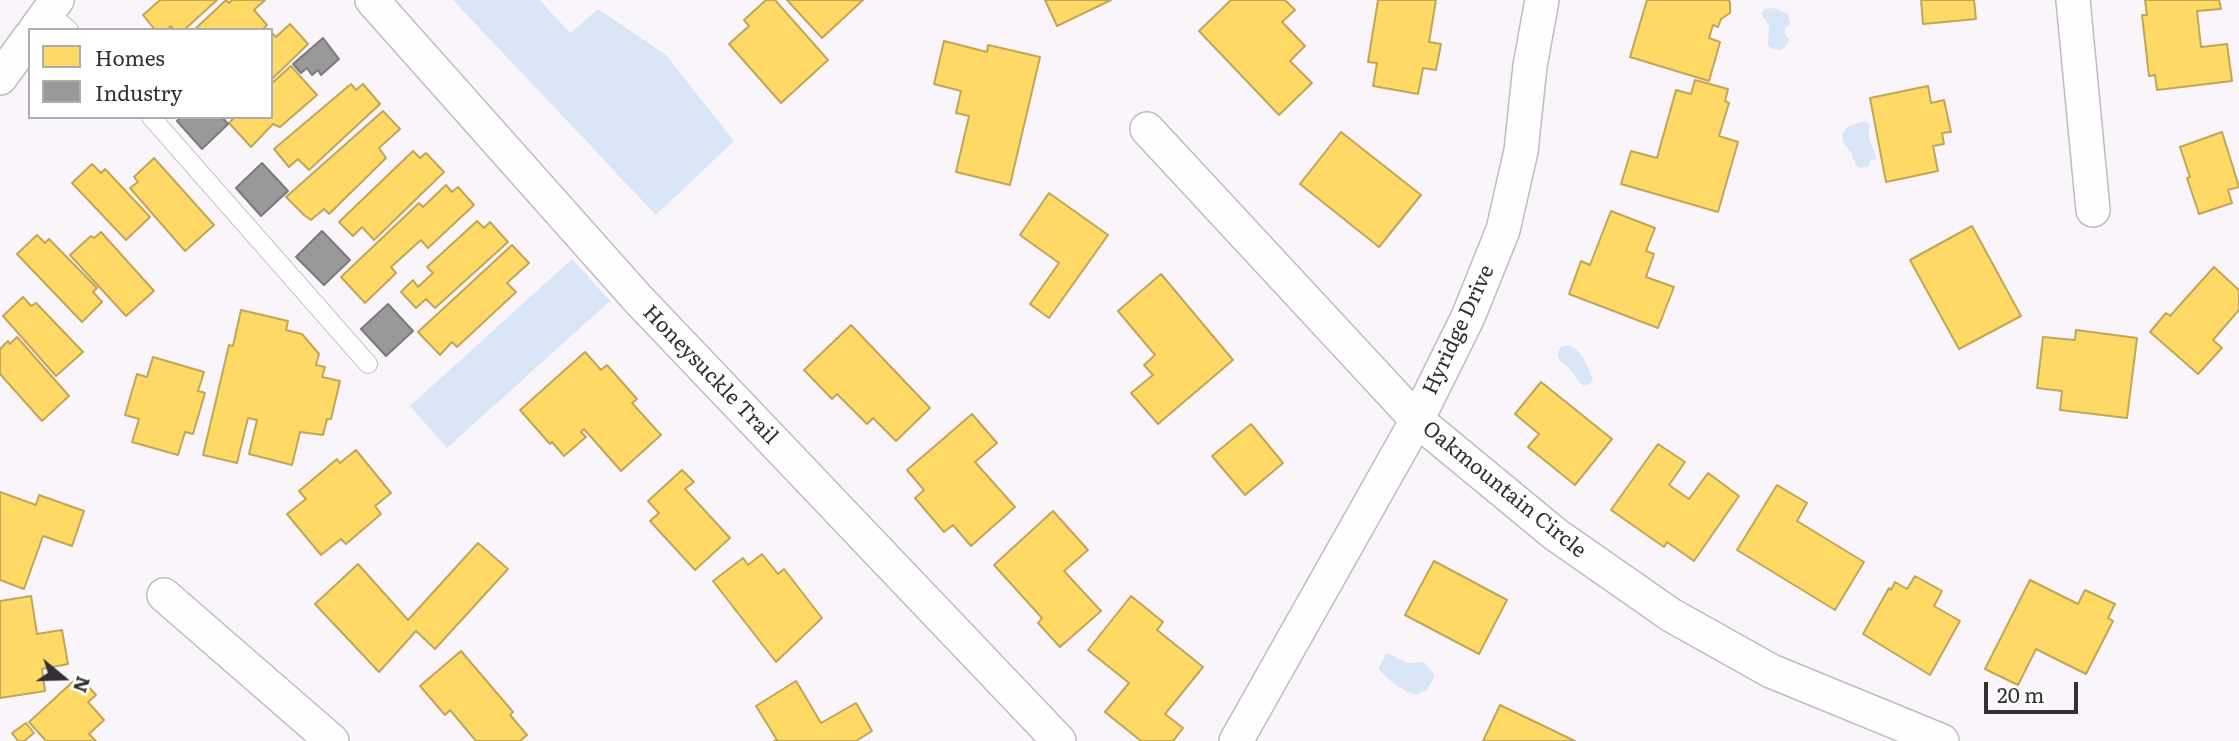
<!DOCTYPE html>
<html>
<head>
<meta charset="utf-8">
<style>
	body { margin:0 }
	#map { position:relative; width:2239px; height:741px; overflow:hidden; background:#f9f5fb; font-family:Literata,serif }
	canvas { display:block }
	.legend { position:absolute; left:28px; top:28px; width:245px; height:91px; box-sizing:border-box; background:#fff; border:2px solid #adacae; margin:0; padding:9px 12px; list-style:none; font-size:21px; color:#333035 }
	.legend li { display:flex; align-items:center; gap:14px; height:35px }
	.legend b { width:35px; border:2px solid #adacae }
	.north { position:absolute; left:28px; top:643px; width:70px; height:70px; -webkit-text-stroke:5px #fff; paint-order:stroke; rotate:109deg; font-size:19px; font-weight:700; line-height:28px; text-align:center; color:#333035 }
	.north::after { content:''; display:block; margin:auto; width:24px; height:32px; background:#333035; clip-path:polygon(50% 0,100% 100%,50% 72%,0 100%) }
	.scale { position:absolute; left:1984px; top:682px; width:94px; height:32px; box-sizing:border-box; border:4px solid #333035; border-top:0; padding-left:9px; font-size:21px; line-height:24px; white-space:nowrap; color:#333035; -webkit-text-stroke:5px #fff; paint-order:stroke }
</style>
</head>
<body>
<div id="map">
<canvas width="2239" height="741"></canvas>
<ul class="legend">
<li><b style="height:19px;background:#ffd966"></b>Homes</li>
<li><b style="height:19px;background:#999"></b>Industry</li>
</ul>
<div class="north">N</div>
<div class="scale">20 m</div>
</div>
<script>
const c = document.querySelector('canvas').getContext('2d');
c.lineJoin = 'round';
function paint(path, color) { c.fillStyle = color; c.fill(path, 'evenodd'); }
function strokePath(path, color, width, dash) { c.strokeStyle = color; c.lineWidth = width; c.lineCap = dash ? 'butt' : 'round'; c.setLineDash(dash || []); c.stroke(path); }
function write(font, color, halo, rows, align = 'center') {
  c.font = font + ' Literata,serif'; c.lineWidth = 7; c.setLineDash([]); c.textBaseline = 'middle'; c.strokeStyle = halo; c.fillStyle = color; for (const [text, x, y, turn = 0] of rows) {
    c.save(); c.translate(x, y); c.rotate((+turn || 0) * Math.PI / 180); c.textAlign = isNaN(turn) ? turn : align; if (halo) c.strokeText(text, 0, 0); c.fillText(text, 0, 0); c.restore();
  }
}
paint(new Path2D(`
	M 453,0 L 540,0 L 570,33 L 598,9 L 666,55 L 734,141 L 656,215 Z
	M 1775,8 L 1788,14 L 1790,24 L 1785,28 L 1785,35 L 1789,39 L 1787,45 L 1781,50 L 1772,49 L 1768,45 L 1769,26 L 1762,14 L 1764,9 Z
	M 1863,121 L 1870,124 C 1865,142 1875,145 1876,159 L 1871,160 L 1868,167 L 1860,168 L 1856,165 L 1851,152 L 1843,142 L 1842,135 L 1846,128 Z
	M 572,259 L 610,301 L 447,448 L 410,406 Z
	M 1567,345 C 1582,349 1587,365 1593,379 L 1591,383 L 1584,386 C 1576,381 1576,375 1570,369 C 1565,365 1561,362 1558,357 C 1557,349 1560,347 1567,345 Z
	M 1387,653 L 1407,663 L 1424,662 L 1435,676 L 1427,690 L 1416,695 C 1399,689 1390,681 1378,669 Z`), '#d8e6f8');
const homes = new Path2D(`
	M 160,0 L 217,0 L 184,30 L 174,30 L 171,26 L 167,30 L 155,30 L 143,15 Z
	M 226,0 L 229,3 L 232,0 L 265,0 L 254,10 L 267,25 L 262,30 L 194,30 Z
	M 766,0 L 775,0 L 828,60 L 781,103 L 729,44 L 749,26 L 744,20 Z
	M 787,0 L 863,0 L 822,38 Z
	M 1045,0 L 1111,0 L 1057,26 Z
	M 1231,0 L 1285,0 L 1295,10 L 1282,22 L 1305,46 L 1290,61 L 1312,83 L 1279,115 L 1199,31 Z
	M 1378,0 L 1436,0 L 1429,42 L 1441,44 L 1436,70 L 1423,68 L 1418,94 L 1373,86 L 1377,63 L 1368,62 Z
	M 1647,0 L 1728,0 L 1730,2 L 1730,13 L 1721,19 L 1718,27 L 1713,25 L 1709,38 L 1720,42 L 1709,81 L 1630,57 Z
	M 1921,0 L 1974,0 L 1976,19 L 1923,24 Z
	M 2145,0 L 2219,0 L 2221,9 L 2197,11 L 2201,47 L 2227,44 L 2232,81 L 2157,90 L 2155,75 L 2149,76 L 2142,15 L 2147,15 Z
	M 290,24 L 308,44 L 271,80 L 271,32 L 276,37 Z
	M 944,41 L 987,52 L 988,45 L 1040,57 L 1010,185 L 956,172 L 969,116 L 956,113 L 961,91 L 934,84 Z
	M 291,66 L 317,95 L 280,127 L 273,124 L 251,147 L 229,123 L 235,117 L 271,117 L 271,84 Z
	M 1695,80 L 1728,89 L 1725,101 L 1729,103 L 1719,136 L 1738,142 L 1718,212 L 1621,184 L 1631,151 L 1657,158 L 1676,90 L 1691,94 Z
	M 351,84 L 356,90 L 363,84 L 380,104 L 309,170 L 298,159 L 289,167 L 274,149 Z
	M 1928,86 L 1931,103 L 1944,100 L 1951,132 L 1942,133 L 1944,144 L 1933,146 L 1938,171 L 1886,182 L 1870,98 Z
	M 383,111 L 400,129 L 379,148 L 386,158 L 329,214 L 324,209 L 311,220 L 304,215 L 286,197 Z
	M 1341,132 L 1421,195 L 1379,247 L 1300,184 Z
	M 2222,132 L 2239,187 L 2228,190 L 2232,203 L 2199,214 L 2187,178 L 2190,177 L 2180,147 Z
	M 413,151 L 420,158 L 426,153 L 444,172 L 374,240 L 362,227 L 353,236 L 339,222 Z
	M 154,158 L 214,225 L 185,251 L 130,188 L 138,182 L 134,177 Z
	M 92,164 L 101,173 L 105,169 L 150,217 L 126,240 L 72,183 Z
	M 446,185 L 452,192 L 458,187 L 474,205 L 428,248 L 421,240 L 391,267 L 396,273 L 365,303 L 341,277 L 419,203 L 423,207 Z
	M 1049,193 L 1108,235 L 1049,318 L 1030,304 L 1059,263 L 1020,235 Z
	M 1611,211 L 1655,228 L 1646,251 L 1654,254 L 1646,277 L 1674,287 L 1658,328 L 1569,294 L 1581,261 L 1590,265 Z
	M 477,221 L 484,228 L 490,222 L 508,242 L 435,308 L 426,299 L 416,308 L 401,292 L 413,280 L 418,287 L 433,273 L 427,267 Z
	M 1972,226 L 2021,316 L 1959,349 L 1910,260 Z
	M 101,232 L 154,291 L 126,316 L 70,255 L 91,236 L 94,238 Z
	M 37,235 L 45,243 L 49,239 L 97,288 L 93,292 L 102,302 L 82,322 L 17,254 Z
	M 512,245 L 529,263 L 507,283 L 516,292 L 457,347 L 452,342 L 440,355 L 418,332 Z
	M 2214,267 L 2239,290 L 2239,310 L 2213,340 L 2222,348 L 2198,374 L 2150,332 L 2166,313 L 2170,316 Z
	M 1161,274 L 1233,360 L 1158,424 L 1131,393 L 1153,375 L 1144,365 L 1155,355 L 1118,311 Z
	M 23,297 L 31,306 L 36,303 L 83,352 L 56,376 L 3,316 Z
	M 241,310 L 288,321 L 286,330 L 302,334 L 319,354 L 316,365 L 325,367 L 322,377 L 340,381 L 331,419 L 327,419 L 323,435 L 300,432 L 292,465 L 249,454 L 257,420 L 248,418 L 237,463 L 203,455 L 229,345 L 233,346 Z
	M 851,325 L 930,408 L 896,441 L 873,418 L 867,424 L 837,394 L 832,399 L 804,370 Z
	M 2076,330 L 2137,338 L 2127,418 L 2060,410 L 2062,391 L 2037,388 L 2043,337 L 2075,340 Z
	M 17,337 L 69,396 L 42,421 L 0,374 L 0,349 L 8,341 L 10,344 Z
	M 585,352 L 601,370 L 607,365 L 637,399 L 632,403 L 661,435 L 621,471 L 584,429 L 581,432 L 586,437 L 564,456 L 552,442 L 550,444 L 520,410 Z
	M 153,357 L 204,372 L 198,391 L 205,393 L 193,434 L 185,432 L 178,455 L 132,442 L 139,419 L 125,415 L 137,374 L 147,377 Z
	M 1541,382 L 1612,439 L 1575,485 L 1528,447 L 1539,434 L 1515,414 Z
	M 972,414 L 997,443 L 975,462 L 1015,507 L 971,546 L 953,525 L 944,532 L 915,498 L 924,490 L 907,470 Z
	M 1251,424 L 1283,463 L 1245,495 L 1212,456 Z
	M 1658,444 L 1685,462 L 1669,485 L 1689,499 L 1708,473 L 1739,496 L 1694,561 L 1667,542 L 1664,547 L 1611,510 Z
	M 356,450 L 391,493 L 375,506 L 381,514 L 346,544 L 341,539 L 321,555 L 287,514 L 306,499 L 299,491 L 337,459 L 340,463 Z
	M 682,470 L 694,482 L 685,489 L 730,538 L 695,570 L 650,521 L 659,513 L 648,501 Z
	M 1777,485 L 1807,503 L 1797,521 L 1864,562 L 1835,610 L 1737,550 Z
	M 0,492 L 36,505 L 39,495 L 84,511 L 72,546 L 43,536 L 24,589 L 0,580 Z
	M 1053,511 L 1088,550 L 1064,571 L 1101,611 L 1060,647 L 1038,623 L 1042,618 L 994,565 Z
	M 478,543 L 508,569 L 435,649 L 416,631 L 379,672 L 315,604 L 358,564 L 408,620 Z
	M 762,554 L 778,574 L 784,569 L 822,618 L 776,662 L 713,581 L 743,558 L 748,565 Z
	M 1434,561 L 1507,600 L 1479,654 L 1405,615 Z
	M 1915,576 L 1942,591 L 1934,606 L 1960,621 L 1930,675 L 1863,634 L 1889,588 L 1891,590 L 1895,582 L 1907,589 Z
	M 2030,580 L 2078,604 L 2085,590 L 2115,604 L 2108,618 L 2113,621 L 2086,674 L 2036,649 L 2018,685 L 1985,669 Z
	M 31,596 L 37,634 L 62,630 L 68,664 L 42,669 L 45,691 L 0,698 L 0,601 Z
	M 1131,596 L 1163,622 L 1157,630 L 1203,667 L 1165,714 L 1183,728 L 1173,741 L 1141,741 L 1105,712 L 1129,683 L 1088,650 Z
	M 461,651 L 513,712 L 510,715 L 527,735 L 520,741 L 476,741 L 450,710 L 445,715 L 420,686 Z
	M 79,676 L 96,695 L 88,702 L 104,720 L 89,734 L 96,741 L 46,741 L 29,722 Z
	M 796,681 L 821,723 L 856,703 L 872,731 L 856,741 L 774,741 L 777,740 L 756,706 Z
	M 1500,705 L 1575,741 L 1483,741 Z
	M 26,723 L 34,733 L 24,741 L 18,741 L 12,733 Z`);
paint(homes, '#ffd966');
strokePath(homes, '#c2a657', 2);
const industry = new Path2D(`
	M 323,38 L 339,59 L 321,75 L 318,70 L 312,75 L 307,68 L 301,73 L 293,64 Z
	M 181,117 L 222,117 L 228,124 L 202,149 L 177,121 Z
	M 262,163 L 288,191 L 261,216 L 236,188 Z
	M 322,231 L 350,260 L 324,285 L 296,257 Z
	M 388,304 L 413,331 L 386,356 L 361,329 Z`);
paint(industry, '#999');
strokePath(industry, '#7a7a7b', 2);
const service = new Path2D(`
	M 48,12 L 69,30
	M 151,117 L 368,364`);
const minor = new Path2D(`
	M 372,0 L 638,299 L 1059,741
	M 2073,0 L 2093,210
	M 35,30 L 57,0
	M 0,78 L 30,37
	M 1147,129 L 1417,420 L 1555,534 L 1671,615 L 1771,671 L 1942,741
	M 164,595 L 332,741
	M 1236,741 L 1417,420 L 1468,317 L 1503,230 L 1521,151 L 1530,66 L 1542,0`);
strokePath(service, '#bfbcc0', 20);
strokePath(minor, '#bfbcc0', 36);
strokePath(service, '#fefefe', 18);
strokePath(minor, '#fefefe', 33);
write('21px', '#333035', '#fff', [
	["Hyridge Drive",1459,330,-65],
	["Honeysuckle Trail",710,375,46],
	["Oakmountain Circle",1504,490,39]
]);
</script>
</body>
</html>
